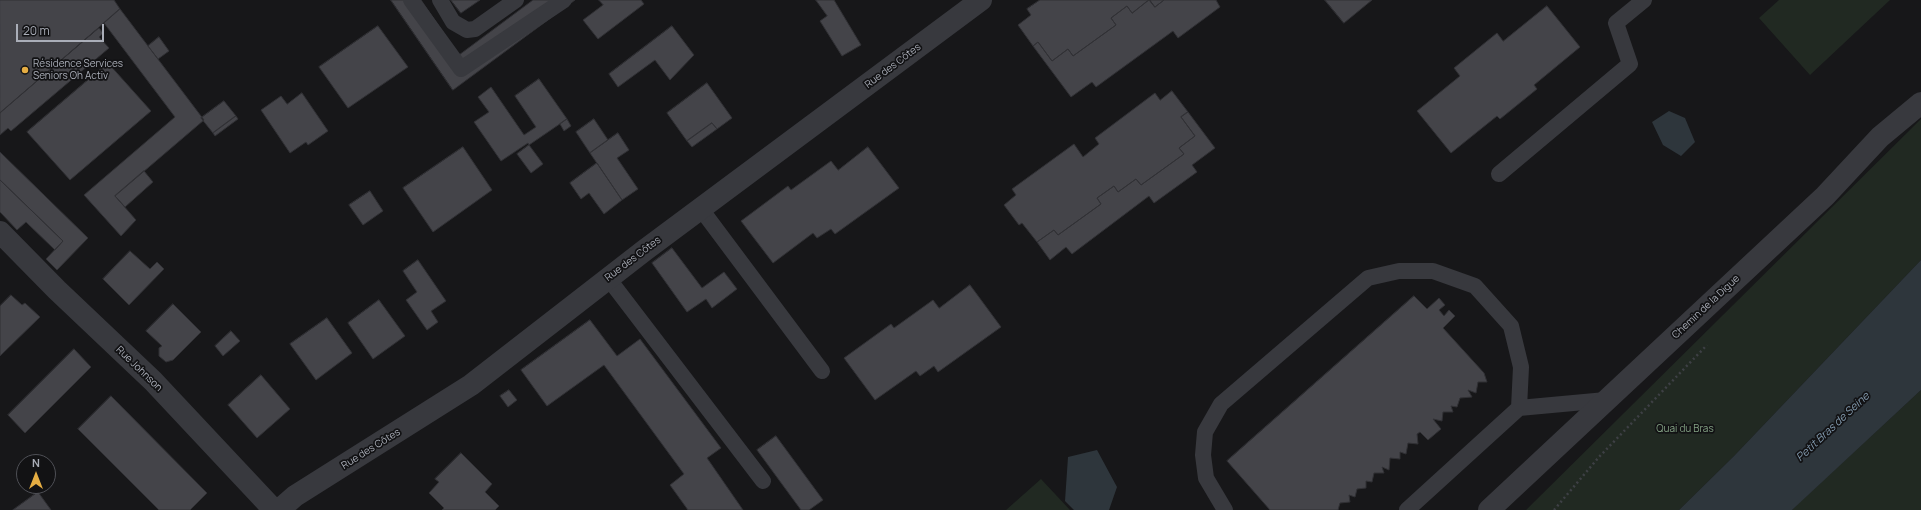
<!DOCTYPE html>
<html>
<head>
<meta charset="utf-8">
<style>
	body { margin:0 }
	#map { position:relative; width:1921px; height:510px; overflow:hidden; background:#171719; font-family:Manrope,sans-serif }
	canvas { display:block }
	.north { position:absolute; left:16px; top:454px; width:40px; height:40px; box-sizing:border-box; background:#121214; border:1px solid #4f5056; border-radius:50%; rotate:0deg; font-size:11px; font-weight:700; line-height:16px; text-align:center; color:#aaaeb8 }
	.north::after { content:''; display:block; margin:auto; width:14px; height:18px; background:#e5ad43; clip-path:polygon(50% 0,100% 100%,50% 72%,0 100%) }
	.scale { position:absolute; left:16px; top:24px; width:88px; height:18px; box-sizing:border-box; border:2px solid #aaaeb8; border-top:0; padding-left:5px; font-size:12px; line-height:14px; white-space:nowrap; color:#aaaeb8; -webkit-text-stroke:3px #121214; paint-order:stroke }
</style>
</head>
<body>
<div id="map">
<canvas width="1921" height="510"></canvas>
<div class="north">N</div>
<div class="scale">20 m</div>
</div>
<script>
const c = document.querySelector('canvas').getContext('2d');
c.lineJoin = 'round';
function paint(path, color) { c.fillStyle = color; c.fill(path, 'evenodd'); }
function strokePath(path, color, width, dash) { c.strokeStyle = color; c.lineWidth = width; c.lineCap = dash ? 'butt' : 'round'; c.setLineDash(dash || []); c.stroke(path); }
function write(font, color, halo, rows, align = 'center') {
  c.font = font + ' Manrope,sans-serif'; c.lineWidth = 3.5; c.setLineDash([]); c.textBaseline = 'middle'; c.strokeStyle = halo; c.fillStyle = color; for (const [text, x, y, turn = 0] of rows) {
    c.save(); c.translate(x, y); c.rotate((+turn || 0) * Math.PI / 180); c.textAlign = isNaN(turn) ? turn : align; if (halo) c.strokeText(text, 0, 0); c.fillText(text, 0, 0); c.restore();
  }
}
paint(new Path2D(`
	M 1779,0 L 1890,0 L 1810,75 L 1759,18 Z
	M 1921,119 L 1921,260 L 1734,456 L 1679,510 L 1526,510 Z
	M 1921,390 L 1921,510 L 1792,510 L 1799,503 Z
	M 1041,479 L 1070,510 L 1006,510 Z`), '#212922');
paint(new Path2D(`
	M 1669,111 L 1685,118 L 1695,142 L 1681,156 L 1663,145 L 1652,122 Z
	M 1921,260 L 1921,390 L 1792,510 L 1679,510 L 1734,456 Z
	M 1097,450 L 1117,487 L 1109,510 L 1074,510 L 1065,501 L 1068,457 Z`), '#2e363c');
const building = new Path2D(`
	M 0,0 L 114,0 L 120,9 L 0,113 Z
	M 391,0 L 421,0 L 459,55 L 533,0 L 575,0 L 453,90 Z
	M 451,0 L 480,0 L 461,13 Z
	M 599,0 L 641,0 L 644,4 L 598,39 L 583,20 L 603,5 Z
	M 816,0 L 834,0 L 861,45 L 842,56 L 820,21 L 827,16 Z
	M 1040,0 L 1149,0 L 1132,13 L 1127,6 L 1111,18 L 1116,25 L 1073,56 L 1068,49 L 1052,61 L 1038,42 L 1033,46 L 1018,25 L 1031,15 L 1027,9 Z
	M 1149,0 L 1155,7 L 1164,0 L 1216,0 L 1220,7 L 1178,38 L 1173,31 L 1096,87 L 1092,82 L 1071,97 L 1033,46 L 1038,42 L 1052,61 L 1068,49 L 1073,56 L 1116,25 L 1111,18 L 1127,6 L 1132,13 Z
	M 1150,0 L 1164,0 L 1155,7 Z
	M 1325,0 L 1372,0 L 1344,23 Z
	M 1547,6 L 1580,47 L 1534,85 L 1537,89 L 1500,119 L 1497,116 L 1451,153 L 1417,111 L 1460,76 L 1454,68 L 1497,33 L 1503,41 Z
	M 120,9 L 204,120 L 115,196 L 136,220 L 121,236 L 84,195 L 175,117 L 104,23 Z
	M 378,26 L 408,67 L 348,108 L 319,67 Z
	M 672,26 L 694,55 L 670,80 L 655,60 L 618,87 L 609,74 Z
	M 99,28 L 103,33 L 99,37 L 109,48 L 11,131 L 8,128 L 0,135 L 0,113 Z
	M 159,37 L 169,51 L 158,59 L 148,46 Z
	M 108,63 L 151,111 L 70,180 L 27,132 Z
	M 539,79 L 567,119 L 529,145 L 528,143 L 501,161 L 474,122 L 489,112 L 478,97 L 491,87 L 524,135 L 536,127 L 515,96 Z
	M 707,83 L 732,118 L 717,129 L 712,123 L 687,141 L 667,113 Z
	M 1172,91 L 1188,112 L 1181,117 L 1195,136 L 1179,148 L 1184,154 L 1141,185 L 1136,179 L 1118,192 L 1114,186 L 1097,198 L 1101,204 L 1058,235 L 1054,230 L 1037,242 L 1022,223 L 1019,225 L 1004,205 L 1016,195 L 1012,189 L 1074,144 L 1083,157 L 1099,144 L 1095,138 L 1155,93 L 1160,100 Z
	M 302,93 L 328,131 L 308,145 L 306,142 L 290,153 L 261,110 L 281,96 L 287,104 Z
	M 224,101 L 236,116 L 213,133 L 201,118 Z
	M 1188,112 L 1215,148 L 1192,165 L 1197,172 L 1154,203 L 1149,196 L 1072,254 L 1066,247 L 1050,260 L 1037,242 L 1054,230 L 1058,235 L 1101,204 L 1097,198 L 1114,186 L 1118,192 L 1136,179 L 1141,185 L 1184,154 L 1179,148 L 1195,136 L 1181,117 Z
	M 236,116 L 238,119 L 215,136 L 213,133 Z
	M 567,119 L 571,126 L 564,131 L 560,124 Z
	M 594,119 L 608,140 L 590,153 L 576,132 Z
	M 712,123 L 717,129 L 692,147 L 687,141 Z
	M 618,133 L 629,150 L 617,158 L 638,189 L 622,200 L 590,153 Z
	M 529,145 L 543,164 L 531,173 L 517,154 Z
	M 463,147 L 492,190 L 433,232 L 403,188 Z
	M 868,147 L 899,188 L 835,234 L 831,229 L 817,238 L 813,233 L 773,263 L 741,221 L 788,186 L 791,190 L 831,161 L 838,170 Z
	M 0,152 L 88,238 L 57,270 L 46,259 L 63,241 L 0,180 Z
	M 597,163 L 622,200 L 604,214 L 589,193 L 581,199 L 570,183 Z
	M 144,171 L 153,182 L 125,207 L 115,196 Z
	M 0,180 L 63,241 L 55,250 L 26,222 L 17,230 L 0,212 Z
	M 370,191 L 383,211 L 363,225 L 349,205 Z
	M 672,248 L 702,288 L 724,272 L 737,289 L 712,308 L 706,299 L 687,312 L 652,263 Z
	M 130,251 L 150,269 L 157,262 L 164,269 L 129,305 L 103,279 Z
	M 418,260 L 446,301 L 431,311 L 438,322 L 427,330 L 406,300 L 417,292 L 403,271 Z
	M 970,285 L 1001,327 L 938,372 L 934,366 L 920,376 L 916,371 L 875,400 L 844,358 L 891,324 L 894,328 L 933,300 L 939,308 Z
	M 11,295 L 22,305 L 25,303 L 40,317 L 0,356 L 0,306 Z
	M 1414,296 L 1427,309 L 1439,298 L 1445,305 L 1439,310 L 1444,316 L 1449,310 L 1455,316 L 1443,328 L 1484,373 L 1487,382 L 1478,382 L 1476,393 L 1468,390 L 1472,397 L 1460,398 L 1457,407 L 1451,406 L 1453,412 L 1443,412 L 1442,421 L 1433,419 L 1441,429 L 1428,440 L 1420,432 L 1417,434 L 1418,444 L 1408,443 L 1406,454 L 1400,452 L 1400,459 L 1390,458 L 1389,470 L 1382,467 L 1384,473 L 1374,473 L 1372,482 L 1366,481 L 1366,488 L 1357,489 L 1355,497 L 1349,495 L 1350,502 L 1340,503 L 1338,510 L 1270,510 L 1227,461 Z
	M 379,300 L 405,336 L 373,359 L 348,323 Z
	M 173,304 L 201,332 L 173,360 L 166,362 L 159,356 L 159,348 L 162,346 L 146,331 Z
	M 327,318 L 352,353 L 316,380 L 290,344 Z
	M 590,320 L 617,356 L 640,339 L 721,448 L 707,458 L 743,510 L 688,510 L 670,485 L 684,474 L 604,365 L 547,406 L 521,370 Z
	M 231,331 L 240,341 L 223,356 L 215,346 Z
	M 74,349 L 91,367 L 25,433 L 8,415 Z
	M 261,375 L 290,409 L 257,438 L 228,405 Z
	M 509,390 L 517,400 L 508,407 L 500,396 Z
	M 111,396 L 207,493 L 190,510 L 159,510 L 78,429 Z
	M 776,436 L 823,500 L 809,510 L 801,510 L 757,450 Z
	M 461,453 L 492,484 L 485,492 L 499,506 L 495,510 L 442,510 L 444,508 L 429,493 L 439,482 L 435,479 Z
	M 38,492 L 51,510 L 13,510 Z`);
paint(building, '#444449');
strokePath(building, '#313135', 1);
strokePath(new Path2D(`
	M 1554,510 L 1599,457 L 1707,345`), '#3e4045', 2.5, [2, 3]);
strokePath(new Path2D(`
	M 411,0 L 461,69 L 564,0
	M 440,0 L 453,22 L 467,30 L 475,29 L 516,0
	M 1499,174 L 1630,64 L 1616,23 L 1644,0
	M 701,209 L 822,371
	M 608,278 L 763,481
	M 1225,510 L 1206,478 L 1203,455 L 1205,432 L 1221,404 L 1368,278 L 1399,271 L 1433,271 L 1475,286 L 1511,326 L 1521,367 L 1519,408
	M 1407,510 L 1519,408 L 1606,400`), '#38393e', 16);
strokePath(new Path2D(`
	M 0,232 L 57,290 L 153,381 L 274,510
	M 279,510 L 295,496 L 471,385 L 645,250 L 981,0
	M 1489,510 L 1825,196 L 1880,137 L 1921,103`), '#38393e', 22);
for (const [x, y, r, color] of [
	[25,70,4,"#e5ad43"]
]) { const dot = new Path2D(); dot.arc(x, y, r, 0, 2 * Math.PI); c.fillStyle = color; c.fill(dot); strokePath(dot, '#121214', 1.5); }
write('10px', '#aaaeb8', '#121214', [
	["Résidence Services",33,64],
	["Seniors Oh Activ",33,76]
], 'left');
write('10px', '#aaaeb8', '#121214', [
	["Rue des Côtes",893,66,-37],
	["Rue des Côtes",633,259,-37],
	["Chemin de la Digue",1706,307,-43],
	["Rue Johnson",139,369,44],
	["Rue des Côtes",371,449,-32]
]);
write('10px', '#83a184', '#121214', [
	["Quai du Bras",1685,429]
]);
write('italic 11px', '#849cb0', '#121214', [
	["Petit Bras de Seine",1833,427,-43]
]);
</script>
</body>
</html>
